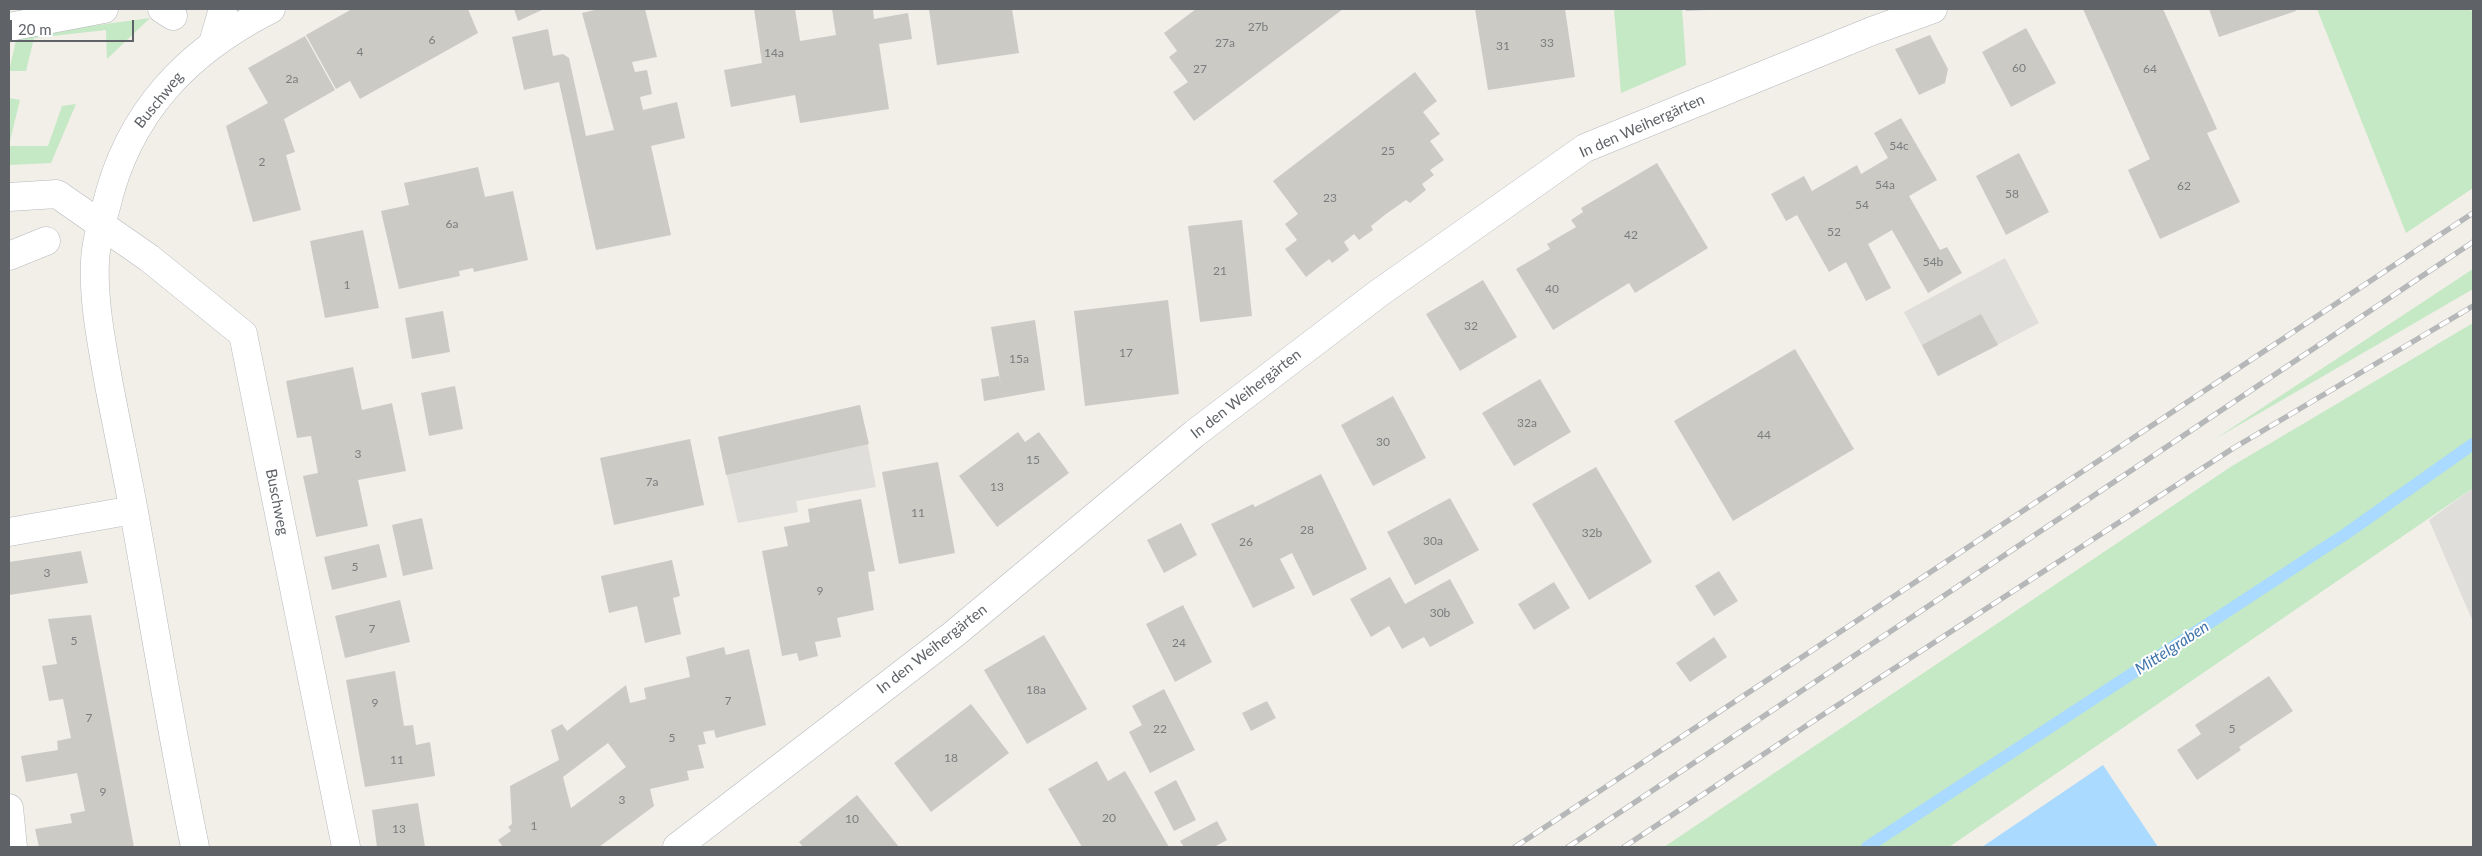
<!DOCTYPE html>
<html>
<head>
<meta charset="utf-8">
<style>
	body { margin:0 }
	#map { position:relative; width:2482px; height:856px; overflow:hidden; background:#f1efe8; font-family:Lato,sans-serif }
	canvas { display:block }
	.frame { position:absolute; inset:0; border:10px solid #5f6368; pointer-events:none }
	.scale { position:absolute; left:10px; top:20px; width:124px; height:22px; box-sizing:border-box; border:2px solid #5f6368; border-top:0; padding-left:6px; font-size:15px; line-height:18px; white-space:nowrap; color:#5f6368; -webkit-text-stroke:4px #fff; paint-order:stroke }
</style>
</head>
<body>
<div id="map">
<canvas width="2482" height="856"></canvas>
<div class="frame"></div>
<div class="scale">20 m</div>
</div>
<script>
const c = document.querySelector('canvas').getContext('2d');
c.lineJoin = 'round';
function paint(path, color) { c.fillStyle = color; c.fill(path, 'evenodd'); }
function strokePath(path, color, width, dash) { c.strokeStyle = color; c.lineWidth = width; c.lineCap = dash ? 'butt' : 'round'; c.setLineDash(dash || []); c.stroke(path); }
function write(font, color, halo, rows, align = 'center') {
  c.font = font + ' Lato,sans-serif'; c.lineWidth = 4; c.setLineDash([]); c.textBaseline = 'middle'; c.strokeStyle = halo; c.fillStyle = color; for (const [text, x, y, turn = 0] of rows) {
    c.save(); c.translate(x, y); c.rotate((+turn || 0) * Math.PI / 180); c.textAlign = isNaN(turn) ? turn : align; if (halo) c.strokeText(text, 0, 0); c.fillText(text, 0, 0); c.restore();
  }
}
paint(new Path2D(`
	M 2005,258 L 2039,323 L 1938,376 L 1904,312 Z
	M 860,405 L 876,487 L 796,501 L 798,512 L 738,523 L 718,437 Z
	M 2473,488 L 2473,622 L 2429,520 Z`), '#e0deda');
paint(new Path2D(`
	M 1614,9 L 1682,9 L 1686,65 L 1621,93 Z
	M 2317,9 L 2469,9 L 2473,12 L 2473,188 L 2406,233 Z
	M 150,18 L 107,59 L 106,30 L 34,38 L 26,71 L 9,71 L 17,36 Z
	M 9,98 L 20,100 L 9,145 Z
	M 76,104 L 51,163 L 9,165 L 9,146 L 48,146 L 62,106 Z
	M 2473,269 L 2473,289 L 2215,439 Z
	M 2473,323 L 2473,488 L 1949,847 L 1664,847 L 2232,466 Z`), '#c5e8c5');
paint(new Path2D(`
	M 2103,765 L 2158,847 L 1982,847 Z`), '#aadaff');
strokePath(new Path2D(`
	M 1867,847 L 2347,533 L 2473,444`), '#aadaff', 12);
paint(new Path2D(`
	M 352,9 L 468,9 L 478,33 L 360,99 L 350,81 L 336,89 L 306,35 Z
	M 514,9 L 542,9 L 542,10 L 518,21 Z
	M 599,9 L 645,9 L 657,57 L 632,62 L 635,72 L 647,70 L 652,94 L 640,97 L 643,110 L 677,102 L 685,138 L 651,146 L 671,235 L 596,250 L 559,82 L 524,90 L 512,37 L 548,29 L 553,56 L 563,54 L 569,58 L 586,136 L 614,130 L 582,13 Z
	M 754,9 L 795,9 L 800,41 L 836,35 L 832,9 L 873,9 L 874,19 L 908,13 L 912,39 L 879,44 L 889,109 L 800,123 L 795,95 L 731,107 L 724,70 L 762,63 Z
	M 929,9 L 1012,9 L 1019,53 L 937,65 Z
	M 1196,9 L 1343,9 L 1194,121 L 1173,92 L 1188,82 L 1169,57 L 1177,51 L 1164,33 Z
	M 1475,9 L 1565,9 L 1575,77 L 1488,90 Z
	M 1686,9 L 1708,9 L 1708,10 L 1686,11 Z
	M 2083,9 L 2163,9 L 2217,129 L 2207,133 L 2240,202 L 2160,239 L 2128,170 L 2150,159 Z
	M 2209,9 L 2295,9 L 2296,11 L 2219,37 Z
	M 2026,28 L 2056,83 L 2011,107 L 1982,52 Z
	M 1930,35 L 1948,69 L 1945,83 L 1919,95 L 1895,49 Z
	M 305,36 L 335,90 L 284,119 L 295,152 L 286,155 L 301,210 L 253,222 L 226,126 L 268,103 L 248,68 Z
	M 1415,72 L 1437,101 L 1423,112 L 1440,134 L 1430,141 L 1444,160 L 1430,170 L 1434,175 L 1422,184 L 1426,190 L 1410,203 L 1406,200 L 1386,214 L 1371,226 L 1373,230 L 1359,240 L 1354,234 L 1344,242 L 1349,250 L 1332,263 L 1329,259 L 1306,277 L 1285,249 L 1297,240 L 1285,224 L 1298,214 L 1273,181 Z
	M 1901,118 L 1937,180 L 1909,196 L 1940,250 L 1947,247 L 1962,273 L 1928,293 L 1892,230 L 1868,244 L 1891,288 L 1866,301 L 1846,262 L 1829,272 L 1797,215 L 1786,221 L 1771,194 L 1804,176 L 1812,191 L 1857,165 L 1861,174 L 1888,158 L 1874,133 Z
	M 2019,153 L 2049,212 L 2006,235 L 1976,176 Z
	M 1657,163 L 1708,248 L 1635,293 L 1629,283 L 1553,330 L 1516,269 L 1550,249 L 1547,244 L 1576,227 L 1571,220 L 1583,212 L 1581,208 Z
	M 478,167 L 485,197 L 513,191 L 528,260 L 474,272 L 473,268 L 459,271 L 460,276 L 399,289 L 381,211 L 409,205 L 404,183 Z
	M 1242,220 L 1252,316 L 1200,322 L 1188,226 Z
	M 363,230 L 379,308 L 325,318 L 310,241 Z
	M 1483,280 L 1517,337 L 1460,371 L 1426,314 Z
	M 1168,300 L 1179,394 L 1085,406 L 1074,311 Z
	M 443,311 L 450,352 L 412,359 L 405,318 Z
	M 1981,314 L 1998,345 L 1938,376 L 1922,345 Z
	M 1035,320 L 1045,390 L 984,401 L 981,379 L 999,376 L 1001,386 L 991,327 Z
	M 1795,349 L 1854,449 L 1733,521 L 1674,421 Z
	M 353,367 L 362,410 L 392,403 L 406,471 L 358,480 L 368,526 L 316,537 L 303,476 L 318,473 L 311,436 L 297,438 L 286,381 Z
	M 1540,379 L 1571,432 L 1514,466 L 1482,413 Z
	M 455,386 L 463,429 L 429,436 L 421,393 Z
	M 1393,396 L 1426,458 L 1373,486 L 1341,425 Z
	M 860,405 L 869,444 L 726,475 L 718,437 Z
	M 1018,432 L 1025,442 L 1039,432 L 1069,473 L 997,527 L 959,476 Z
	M 690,439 L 704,505 L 614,525 L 600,458 Z
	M 938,462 L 955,553 L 899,564 L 882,472 Z
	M 1596,467 L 1652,562 L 1589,600 L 1532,504 Z
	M 1321,474 L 1367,569 L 1313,596 L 1292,553 L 1280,559 L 1295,588 L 1253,608 L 1211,524 L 1253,504 L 1255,507 Z
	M 1450,498 L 1479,550 L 1415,585 L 1387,532 Z
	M 861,499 L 875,571 L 868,572 L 874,610 L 837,618 L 841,637 L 815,642 L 818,656 L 799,661 L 797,653 L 782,656 L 762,551 L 788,546 L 784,527 L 810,522 L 808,509 Z
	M 422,518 L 433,569 L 403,576 L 392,525 Z
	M 1181,523 L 1197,555 L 1164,573 L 1147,540 Z
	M 379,544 L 387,577 L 332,590 L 324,557 Z
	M 81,551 L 88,583 L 9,595 L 9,562 Z
	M 672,560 L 680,596 L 673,598 L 681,634 L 645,643 L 637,606 L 609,613 L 601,576 Z
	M 1719,571 L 1738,601 L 1714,616 L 1695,586 Z
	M 1390,577 L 1405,604 L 1450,579 L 1474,623 L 1430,647 L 1424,637 L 1402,649 L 1389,626 L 1371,637 L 1350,599 Z
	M 1554,582 L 1570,608 L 1534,630 L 1518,604 Z
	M 400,600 L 410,642 L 345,658 L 335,616 Z
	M 1183,605 L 1212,662 L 1175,682 L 1146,624 Z
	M 91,615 L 134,847 L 39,847 L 35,829 L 72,823 L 70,814 L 85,811 L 77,773 L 26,782 L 21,756 L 58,750 L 57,741 L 71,738 L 63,699 L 49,701 L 42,666 L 57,664 L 48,619 Z
	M 1044,635 L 1087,709 L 1027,744 L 984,670 Z
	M 1714,637 L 1727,657 L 1690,682 L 1676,663 Z
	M 724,647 L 726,655 L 749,649 L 766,725 L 716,738 L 714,730 L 703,732 L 706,744 L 698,745 L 704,768 L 687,771 L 689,780 L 650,789 L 654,806 L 599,847 L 503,847 L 498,840 L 511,831 L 508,827 L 512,824 L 510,786 L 559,760 L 551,730 L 562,724 L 567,731 L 626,685 L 630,703 L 646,699 L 644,688 L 690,677 L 686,657 ZM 608,743 L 626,767 L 571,808 L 563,777 Z
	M 395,671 L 404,726 L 413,725 L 416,745 L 430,742 L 435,776 L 365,787 L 346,680 Z
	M 2269,676 L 2293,711 L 2239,747 L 2241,750 L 2197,780 L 2177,750 L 2201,734 L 2195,725 Z
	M 1164,689 L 1195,750 L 1150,773 L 1129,732 L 1142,725 L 1132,706 Z
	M 1267,701 L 1276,718 L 1251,731 L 1242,713 Z
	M 971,704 L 1009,753 L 931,812 L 894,763 Z
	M 1097,761 L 1108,781 L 1125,771 L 1169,847 L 1082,847 L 1048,789 Z
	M 1176,780 L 1196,820 L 1174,831 L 1154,792 Z
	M 857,795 L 899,847 L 803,847 L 799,842 Z
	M 418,803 L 425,847 L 377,847 L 372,810 Z
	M 1217,821 L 1227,840 L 1214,847 L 1184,847 L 1180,841 Z`), '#cccac5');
const minor = new Path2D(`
	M 162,9 L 173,16
	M 9,27 L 104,9
	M 213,43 L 223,9
	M 9,197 L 57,194 L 149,258 L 243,334 L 346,847
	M 9,256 L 46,241
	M 9,532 L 133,510
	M 9,808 L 13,847
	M 195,847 C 172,736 154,624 134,512 C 126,469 117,427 109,385 C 102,345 93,302 95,261 C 96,243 101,224 106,207 C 128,113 186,52 271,9
	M 677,847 L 954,634 L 1194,434 L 1379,293 L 1585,148 L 1872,31 L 1933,9`);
strokePath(minor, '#b5b8bc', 29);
strokePath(minor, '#fff', 28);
const rail = new Path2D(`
	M 1515,847 L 2473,213
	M 1568,847 L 2473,242
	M 1624,847 L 1821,716 L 2232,449 L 2473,306`);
strokePath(rail, '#b6b7b8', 5.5);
strokePath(rail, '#fff', 4, [11]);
write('12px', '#7a7d7f', null, [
	["27b",1258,27],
	["6",432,40],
	["27a",1225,43],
	["33",1547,43],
	["31",1503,46],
	["4",360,52],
	["14a",774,53],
	["60",2019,68],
	["27",1200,69],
	["64",2150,69],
	["2a",292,79],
	["54c",1899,146],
	["25",1388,151],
	["2",262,162],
	["54a",1885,185],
	["62",2184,186],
	["58",2012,194],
	["23",1330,198],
	["54",1862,205],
	["6a",452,224],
	["52",1834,232],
	["42",1631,235],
	["54b",1933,262],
	["21",1220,271],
	["1",347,285],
	["40",1552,289],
	["32",1471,326],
	["17",1126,353],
	["15a",1019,359],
	["32a",1527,423],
	["44",1764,435],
	["30",1383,442],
	["3",358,454],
	["15",1033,460],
	["7a",652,482],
	["13",997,487],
	["11",918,513],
	["28",1307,530],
	["32b",1592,533],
	["30a",1433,541],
	["26",1246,542],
	["5",355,567],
	["3",47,573],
	["9",820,591],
	["30b",1440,613],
	["7",372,629],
	["5",74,641],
	["24",1179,643],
	["18a",1036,690],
	["7",728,701],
	["9",375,703],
	["7",89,718],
	["22",1160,729],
	["5",2232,729],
	["5",672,738],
	["18",951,758],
	["11",397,760],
	["9",103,792],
	["3",622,800],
	["20",1109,818],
	["10",852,819],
	["1",534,826],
	["13",399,829]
]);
write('15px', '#5f6368', '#fff', [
	["Buschweg",159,100,-51],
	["In den Weihergärten",1642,126,-24],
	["In den Weihergärten",1246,394,-38],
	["Buschweg",277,502,79],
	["In den Weihergärten",932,649,-38]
]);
write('italic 16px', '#4174aa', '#fff', [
	["Mittelgraben",2172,648,-33]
]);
</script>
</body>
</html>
